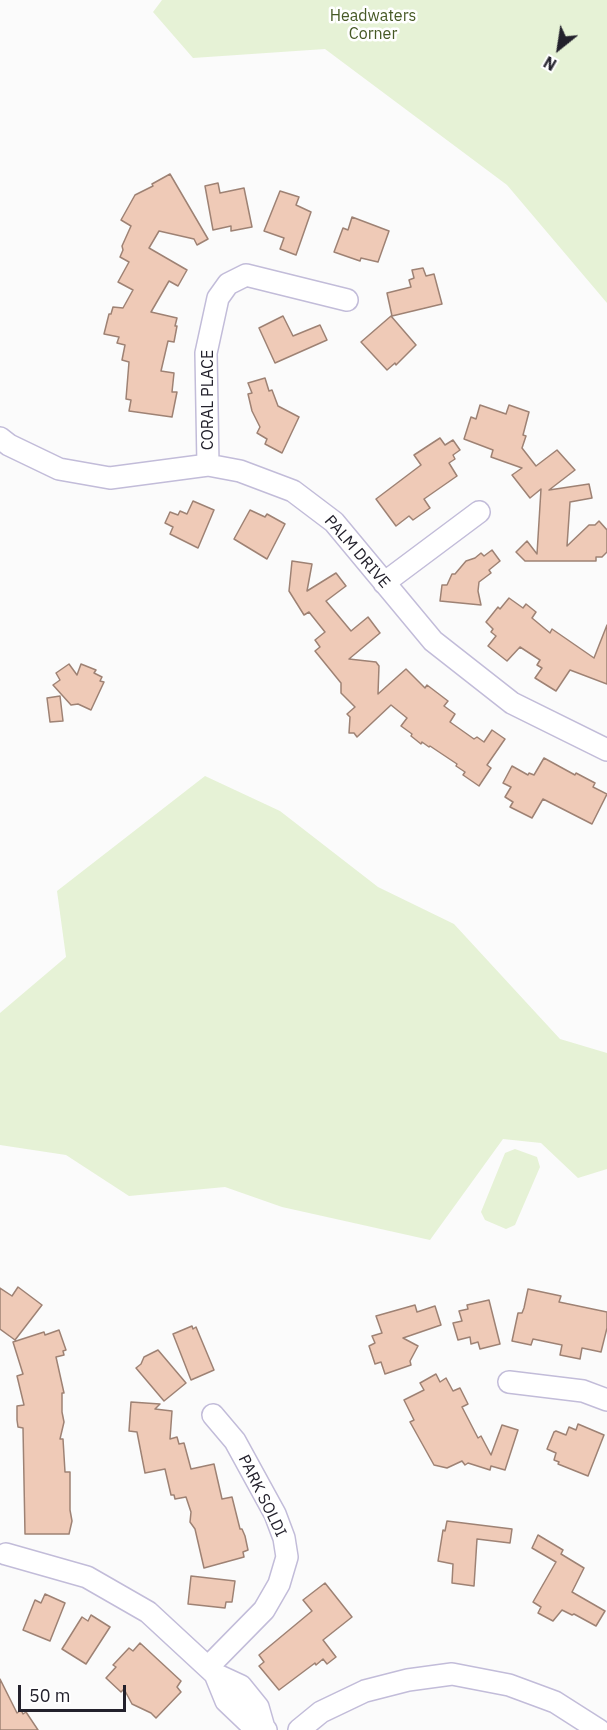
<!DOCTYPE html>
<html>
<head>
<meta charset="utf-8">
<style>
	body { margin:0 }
	#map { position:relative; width:607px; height:1730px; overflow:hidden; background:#fbfbfb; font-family:"IBM Plex Sans",sans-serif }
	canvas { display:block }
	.north { position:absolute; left:529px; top:18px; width:60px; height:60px; -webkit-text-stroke:4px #fff; paint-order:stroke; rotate:210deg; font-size:16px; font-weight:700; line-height:24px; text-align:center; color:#23212c }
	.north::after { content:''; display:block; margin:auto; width:21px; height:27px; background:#23212c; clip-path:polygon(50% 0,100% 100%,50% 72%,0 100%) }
	.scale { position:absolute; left:18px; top:1685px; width:108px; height:27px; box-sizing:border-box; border:3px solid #23212c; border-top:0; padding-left:8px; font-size:18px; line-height:21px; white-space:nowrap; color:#23212c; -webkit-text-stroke:4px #fff; paint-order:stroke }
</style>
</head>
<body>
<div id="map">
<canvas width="607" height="1730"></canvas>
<div class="north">N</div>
<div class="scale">50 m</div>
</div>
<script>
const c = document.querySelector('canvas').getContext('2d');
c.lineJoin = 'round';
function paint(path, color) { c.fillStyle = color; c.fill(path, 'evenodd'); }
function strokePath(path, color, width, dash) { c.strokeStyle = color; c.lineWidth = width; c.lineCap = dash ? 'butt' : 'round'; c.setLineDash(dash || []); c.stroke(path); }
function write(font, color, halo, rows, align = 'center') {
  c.font = font + ' "IBM Plex Sans",sans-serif'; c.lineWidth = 5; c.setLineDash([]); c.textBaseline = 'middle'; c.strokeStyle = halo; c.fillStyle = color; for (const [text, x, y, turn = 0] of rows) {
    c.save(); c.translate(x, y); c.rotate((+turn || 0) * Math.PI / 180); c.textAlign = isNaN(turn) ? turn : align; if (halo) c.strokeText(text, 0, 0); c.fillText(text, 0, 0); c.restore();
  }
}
paint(new Path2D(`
	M 162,0 L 607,0 L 607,303 L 507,185 L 325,49 L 193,58 L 153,12 Z
	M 205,776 L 280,811 L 378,887 L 454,924 L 560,1039 L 607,1053 L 607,1169 L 578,1178 L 541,1143 L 503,1139 L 430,1240 L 282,1207 L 225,1187 L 129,1196 L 66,1155 L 0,1145 L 0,1013 L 66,957 L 57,891 Z
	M 515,1149 L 537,1157 L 540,1167 L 515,1225 L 506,1229 L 485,1220 L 481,1212 L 505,1153 Z`), '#e6f2d6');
const building = new Path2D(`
	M 170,174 L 208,239 L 197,245 L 194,239 L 159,231 L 149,248 L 187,270 L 178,286 L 169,281 L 151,312 L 177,318 L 175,326 L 177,326 L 174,342 L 168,341 L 161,371 L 174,373 L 172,392 L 177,392 L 172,417 L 129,411 L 131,400 L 126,399 L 129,362 L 122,360 L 125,345 L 117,343 L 119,337 L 104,334 L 109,314 L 111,314 L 113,307 L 123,308 L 133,290 L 118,282 L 129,262 L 120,257 L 123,250 L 122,246 L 131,226 L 121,220 L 135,195 L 153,186 L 152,184 Z
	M 218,183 L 220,193 L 244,188 L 252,227 L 231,231 L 231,226 L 213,230 L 205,186 Z
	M 280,191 L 299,197 L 296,205 L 311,212 L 296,255 L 280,249 L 284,238 L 264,231 Z
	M 352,217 L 389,231 L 378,262 L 361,258 L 360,261 L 334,252 L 343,228 L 348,230 Z
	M 423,268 L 426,276 L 434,274 L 442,304 L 392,316 L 387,293 L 411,287 L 409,280 L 414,278 L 412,270 Z
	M 283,316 L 293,336 L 320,325 L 327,340 L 275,363 L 259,328 Z
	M 391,316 L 416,345 L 396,365 L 395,363 L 387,370 L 361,342 Z
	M 265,378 L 269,391 L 272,390 L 278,406 L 299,417 L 282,453 L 265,444 L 267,439 L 257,433 L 260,427 L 252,411 L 248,394 L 252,393 L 248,383 Z
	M 480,405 L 506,414 L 509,405 L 529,412 L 523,435 L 526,436 L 522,448 L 536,466 L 557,450 L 575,470 L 549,490 L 589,484 L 592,498 L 570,502 L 567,546 L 589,525 L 595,525 L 599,521 L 607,530 L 607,552 L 602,557 L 596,557 L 596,561 L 525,561 L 516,552 L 527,541 L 537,554 L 541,489 L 530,498 L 512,475 L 522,468 L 491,457 L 493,450 L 464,439 L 471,417 L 476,419 Z
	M 440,438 L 445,445 L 453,440 L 460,450 L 453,455 L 455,459 L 449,463 L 457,476 L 424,499 L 430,508 L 413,520 L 409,516 L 396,526 L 376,499 L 421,465 L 414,455 Z
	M 193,501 L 214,510 L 198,548 L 170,534 L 173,527 L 165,523 L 170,512 L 178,515 L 180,511 L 187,514 Z
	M 250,510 L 265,517 L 267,514 L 285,524 L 267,559 L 234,539 Z
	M 492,550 L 500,561 L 489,570 L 491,573 L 479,582 L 478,591 L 481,605 L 440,601 L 442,585 L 447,585 L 452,574 L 455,574 L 466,561 L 475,558 L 481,553 L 484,556 Z
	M 292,561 L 312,564 L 307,591 L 336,573 L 346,586 L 326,601 L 351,631 L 368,617 L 380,633 L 349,659 L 376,662 L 379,666 L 378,694 L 406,669 L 425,688 L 427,685 L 448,701 L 444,706 L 455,714 L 450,722 L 474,739 L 477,737 L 484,742 L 492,730 L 505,739 L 487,765 L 491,768 L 479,786 L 463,775 L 465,772 L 456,766 L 457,764 L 430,746 L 429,747 L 422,742 L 421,744 L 411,736 L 412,734 L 401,726 L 407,718 L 391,705 L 357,737 L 354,733 L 349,733 L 350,717 L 347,714 L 355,707 L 341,693 L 341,683 L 315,651 L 320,647 L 315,640 L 325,632 L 309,612 L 304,615 L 289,591 Z
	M 509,598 L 523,608 L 526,604 L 536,612 L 532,618 L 550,633 L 552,629 L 594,658 L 607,625 L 607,684 L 570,670 L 556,691 L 535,678 L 542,668 L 537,665 L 540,660 L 520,647 L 507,661 L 488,646 L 496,636 L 491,632 L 493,629 L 486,622 L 498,607 L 500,609 Z
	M 69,664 L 77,675 L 81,664 L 96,670 L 94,673 L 102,677 L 100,681 L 104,682 L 91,710 L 78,704 L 71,705 L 53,685 L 60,680 L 56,673 Z
	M 60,696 L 63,721 L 50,722 L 47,698 Z
	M 544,758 L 575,775 L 576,773 L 595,783 L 593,787 L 607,794 L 592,824 L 543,799 L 532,818 L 510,807 L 513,802 L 505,797 L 511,787 L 503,783 L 512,766 L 528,775 L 529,773 L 534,775 Z
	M 18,1287 L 42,1305 L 15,1340 L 0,1329 L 0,1288 L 12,1296 Z
	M 528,1289 L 561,1296 L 559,1302 L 607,1312 L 607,1328 L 601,1352 L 582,1348 L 580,1359 L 560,1355 L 562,1345 L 533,1339 L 531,1345 L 512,1341 L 518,1313 L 522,1313 L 524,1308 Z
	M 489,1300 L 500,1344 L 480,1349 L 478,1342 L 471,1344 L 470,1337 L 458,1340 L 453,1323 L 462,1321 L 459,1311 L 468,1309 L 467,1305 Z
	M 415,1305 L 417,1312 L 435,1306 L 441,1325 L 403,1338 L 418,1346 L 410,1361 L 411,1365 L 385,1374 L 381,1362 L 375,1364 L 369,1346 L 375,1343 L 372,1336 L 382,1333 L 376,1316 Z
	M 192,1326 L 193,1329 L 196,1327 L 214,1370 L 191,1380 L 173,1334 Z
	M 59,1330 L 66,1350 L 63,1351 L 64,1355 L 56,1357 L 64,1393 L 62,1393 L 62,1412 L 64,1422 L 60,1439 L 63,1439 L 65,1472 L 70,1472 L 70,1510 L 72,1521 L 69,1534 L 25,1534 L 23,1428 L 18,1427 L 17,1420 L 17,1406 L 24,1405 L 17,1376 L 23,1374 L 13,1342 L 44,1332 L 45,1335 Z
	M 158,1350 L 186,1383 L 164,1401 L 136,1368 L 141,1364 L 144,1357 Z
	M 436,1374 L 440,1382 L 446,1378 L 453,1391 L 460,1388 L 468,1404 L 462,1407 L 478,1438 L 481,1436 L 491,1455 L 502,1425 L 518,1430 L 505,1470 L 491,1466 L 490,1470 L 468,1463 L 465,1465 L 462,1461 L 447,1468 L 434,1465 L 410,1422 L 414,1420 L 404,1400 L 424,1390 L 420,1383 Z
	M 131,1402 L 160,1404 L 155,1409 L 172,1411 L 170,1439 L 177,1437 L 179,1444 L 184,1443 L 191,1469 L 214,1464 L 222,1499 L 232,1497 L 240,1529 L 242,1529 L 245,1536 L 248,1550 L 243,1552 L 244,1557 L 204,1568 L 195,1529 L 190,1522 L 191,1512 L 186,1497 L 175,1499 L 174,1495 L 171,1495 L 165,1469 L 145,1473 L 137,1432 L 129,1431 Z
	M 578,1424 L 604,1435 L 588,1476 L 558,1464 L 559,1462 L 554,1460 L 556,1453 L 547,1449 L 554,1432 L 556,1431 L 566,1435 L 569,1427 L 576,1430 Z
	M 447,1521 L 512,1529 L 510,1543 L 477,1539 L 474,1586 L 452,1583 L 453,1564 L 438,1561 L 443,1530 L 445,1531 Z
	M 538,1535 L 563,1550 L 561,1554 L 584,1568 L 572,1592 L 605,1611 L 596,1626 L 574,1614 L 572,1615 L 562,1610 L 553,1621 L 538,1613 L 541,1607 L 533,1602 L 556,1562 L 532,1548 Z
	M 191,1576 L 235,1581 L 232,1602 L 226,1602 L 225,1608 L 188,1604 Z
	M 325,1583 L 352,1617 L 323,1640 L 336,1657 L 327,1664 L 323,1659 L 316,1665 L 315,1663 L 279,1690 L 259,1666 L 264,1662 L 259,1655 L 312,1611 L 303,1600 Z
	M 45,1594 L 65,1603 L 50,1641 L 23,1630 L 35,1600 L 41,1603 Z
	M 91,1615 L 110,1627 L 86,1664 L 62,1649 L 82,1617 L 88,1621 Z
	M 140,1643 L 181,1681 L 177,1687 L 181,1692 L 156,1718 L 151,1713 L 132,1704 L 124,1689 L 121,1692 L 106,1678 L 116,1667 L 113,1665 L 129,1648 L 133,1651 Z
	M 0,1679 L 17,1713 L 21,1710 L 23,1714 L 26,1712 L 38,1730 L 0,1730 Z`);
paint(building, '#efcab7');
strokePath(building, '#9e8274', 1.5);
const minor = new Path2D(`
	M 0,438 L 9,445 L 59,469 L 110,478 L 208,465 L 240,471 L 293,491 L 334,522 L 433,641 L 512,703 L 607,750
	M 208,465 L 206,353 L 218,298 L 228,284 L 246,275 L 347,300
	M 384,583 L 479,512
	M 509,1382 L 583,1391 L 607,1400
	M 6,1554 L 87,1577 L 148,1612 L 215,1674 L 241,1686 L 258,1707 L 264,1728
	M 208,1667 L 264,1610 L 279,1584 L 287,1557 L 284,1538 L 275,1514 L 235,1441 L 213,1415
	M 215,1674 L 226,1701 L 248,1722 L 266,1730
	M 299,1730 L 321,1712 L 365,1691 L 408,1680 L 452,1674 L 509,1685 L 555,1702 L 599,1730`);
strokePath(minor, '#c2bcd9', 24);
strokePath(minor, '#fff', 21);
write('16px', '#465925', '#fff', [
	["Headwaters",373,16],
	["Corner",373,34]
]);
write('16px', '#23212c', '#fff', [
	["CORAL PLACE",208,400,-90],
	["PALM DRIVE",357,552,49],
	["PARK SOLDI",262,1496,64]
]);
</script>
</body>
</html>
